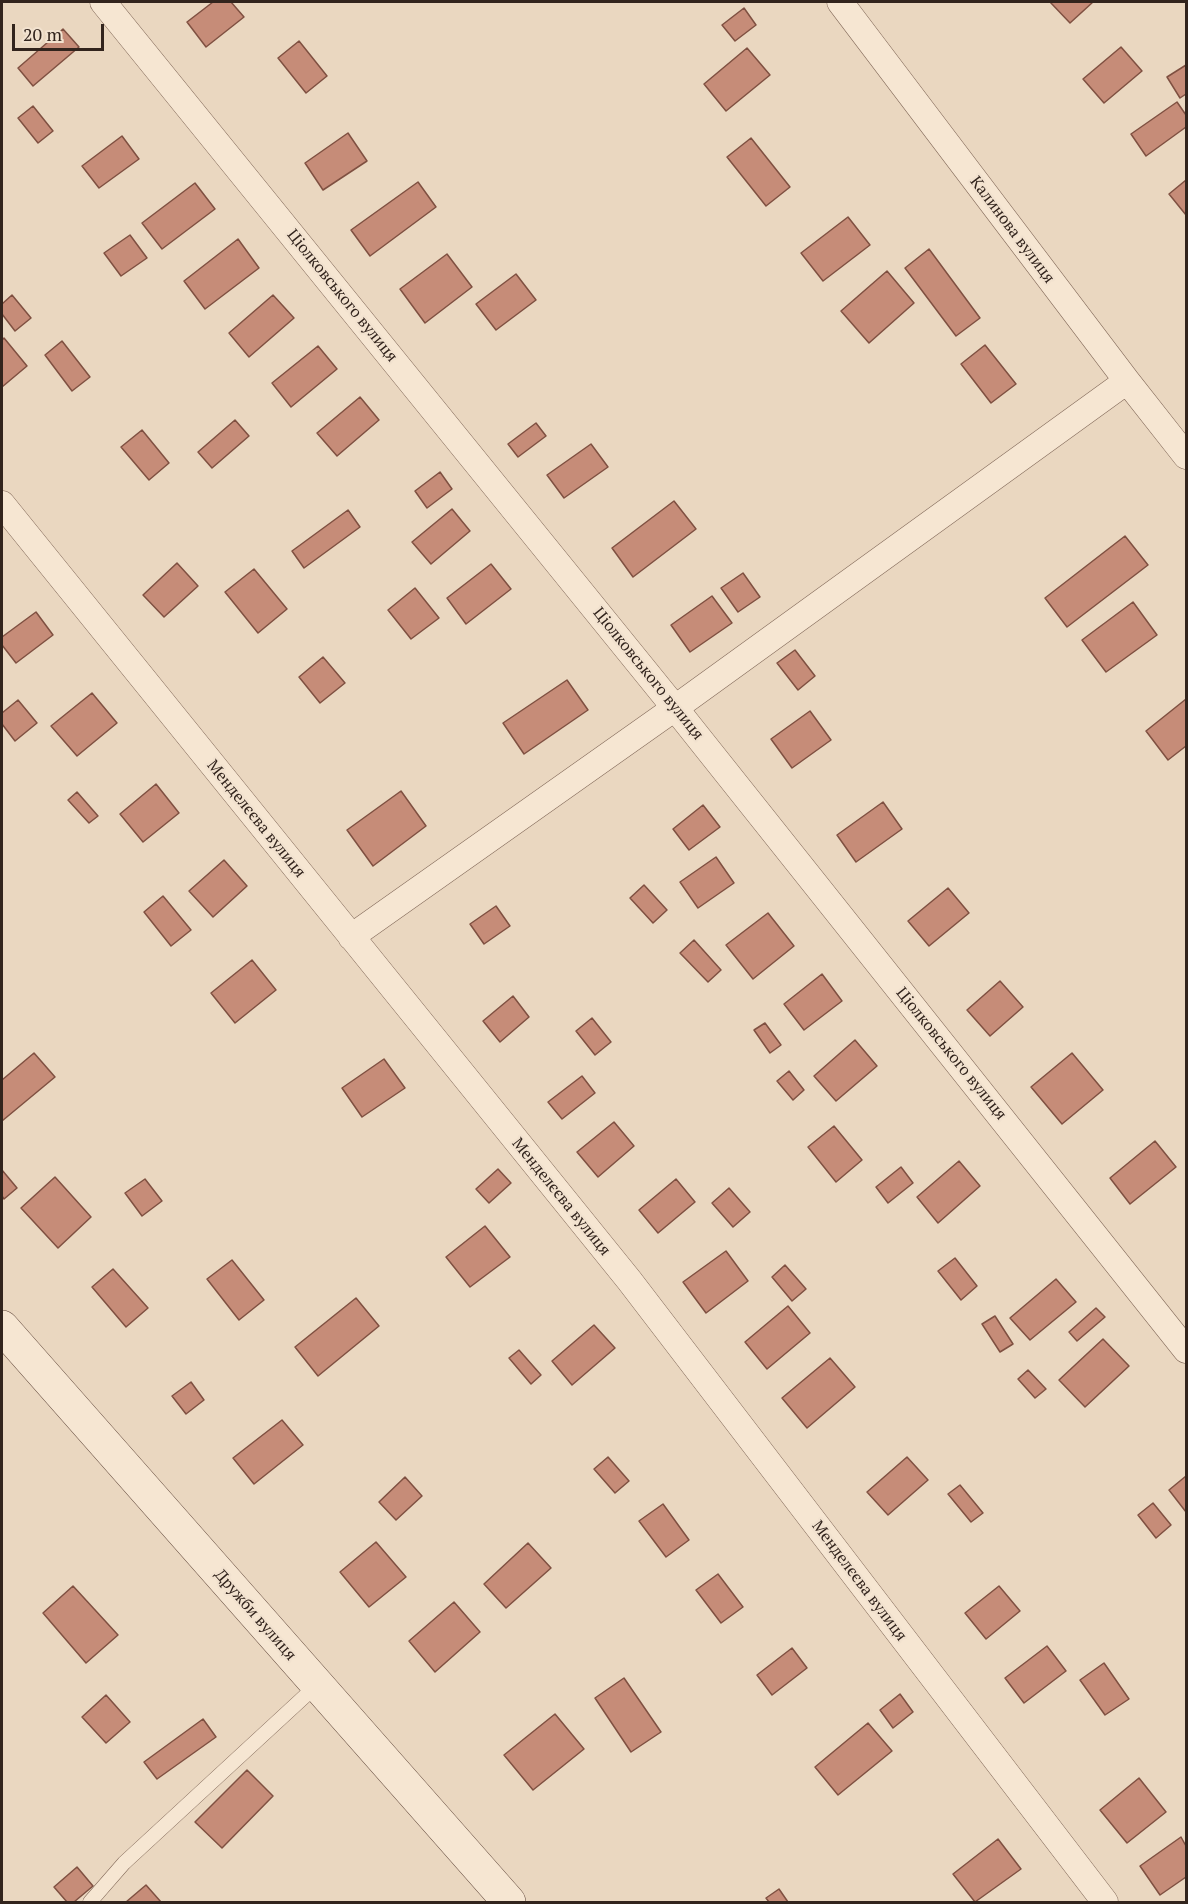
<!DOCTYPE html>
<html>
<head>
<meta charset="utf-8">
<style>
	body { margin:0 }
	#map { position:relative; width:1188px; height:1904px; overflow:hidden; background:#ead7c0; font-family:"PT Serif",serif }
	canvas { display:block }
	.frame { position:absolute; inset:0; border:3px solid #32241d; pointer-events:none }
	.scale { position:absolute; left:12px; top:24px; width:92px; height:27px; box-sizing:border-box; border:3px solid #32241d; border-top:0; padding-left:8px; font-size:18px; line-height:21px; white-space:nowrap; color:#32241d; -webkit-text-stroke:4px #f2e2cf; paint-order:stroke }
</style>
</head>
<body>
<div id="map">
<canvas width="1188" height="1904"></canvas>
<div class="frame"></div>
<div class="scale">20 m</div>
</div>
<script>
const c = document.querySelector('canvas').getContext('2d');
c.lineJoin = 'round';
function paint(path, color) { c.fillStyle = color; c.fill(path, 'evenodd'); }
function strokePath(path, color, width, dash) { c.strokeStyle = color; c.lineWidth = width; c.lineCap = dash ? 'butt' : 'round'; c.setLineDash(dash || []); c.stroke(path); }
function write(font, color, halo, rows, align = 'center') {
  c.font = font + ' "PT Serif",serif'; c.lineWidth = 4.5; c.setLineDash([]); c.textBaseline = 'middle'; c.strokeStyle = halo; c.fillStyle = color; for (const [text, x, y, turn = 0] of rows) {
    c.save(); c.translate(x, y); c.rotate((+turn || 0) * Math.PI / 180); c.textAlign = isNaN(turn) ? turn : align; if (halo) c.strokeText(text, 0, 0); c.fillText(text, 0, 0); c.restore();
  }
}
const building = new Path2D(`
	M 213,2 L 231,2 L 244,17 L 206,47 L 187,22 Z
	M 1050,2 L 1093,2 L 1070,23 Z
	M 744,8 L 756,25 L 735,41 L 722,25 Z
	M 63,29 L 79,47 L 33,86 L 18,68 Z
	M 299,41 L 327,76 L 306,93 L 278,58 Z
	M 1121,47 L 1142,71 L 1104,103 L 1083,79 Z
	M 747,48 L 770,75 L 726,111 L 704,84 Z
	M 1186,65 L 1186,94 L 1180,98 L 1167,77 Z
	M 1177,102 L 1186,115 L 1186,127 L 1146,156 L 1131,134 Z
	M 33,106 L 53,131 L 38,143 L 18,118 Z
	M 348,133 L 367,161 L 323,190 L 305,163 Z
	M 122,136 L 139,159 L 99,188 L 82,166 Z
	M 751,138 L 790,187 L 766,206 L 727,157 Z
	M 1186,180 L 1186,215 L 1169,194 Z
	M 418,182 L 436,207 L 370,256 L 351,230 Z
	M 195,183 L 215,209 L 162,249 L 142,223 Z
	M 848,217 L 870,245 L 823,281 L 801,253 Z
	M 130,235 L 147,258 L 121,276 L 104,253 Z
	M 238,239 L 259,268 L 205,309 L 184,281 Z
	M 929,249 L 980,318 L 956,336 L 905,268 Z
	M 447,254 L 472,287 L 425,323 L 400,289 Z
	M 887,271 L 914,303 L 869,343 L 841,311 Z
	M 516,274 L 536,300 L 496,330 L 476,304 Z
	M 12,295 L 31,318 L 15,331 L 2,314 L 2,304 Z
	M 273,295 L 294,318 L 249,357 L 229,333 Z
	M 4,338 L 27,366 L 2,387 L 2,340 Z
	M 62,341 L 90,377 L 72,391 L 45,355 Z
	M 985,345 L 1016,384 L 991,403 L 961,364 Z
	M 318,346 L 337,369 L 291,407 L 272,383 Z
	M 360,397 L 379,420 L 337,456 L 317,433 Z
	M 235,420 L 249,436 L 212,468 L 198,452 Z
	M 536,423 L 546,436 L 518,457 L 508,444 Z
	M 142,430 L 169,463 L 149,480 L 121,447 Z
	M 591,444 L 608,467 L 564,498 L 547,475 Z
	M 440,472 L 452,489 L 427,508 L 415,491 Z
	M 674,501 L 696,529 L 633,577 L 612,548 Z
	M 452,509 L 470,531 L 431,564 L 412,542 Z
	M 348,510 L 360,527 L 304,568 L 292,551 Z
	M 1125,536 L 1148,565 L 1067,627 L 1045,598 Z
	M 177,563 L 198,586 L 164,617 L 143,595 Z
	M 491,564 L 511,589 L 466,624 L 447,598 Z
	M 254,569 L 287,609 L 258,633 L 225,592 Z
	M 743,573 L 760,597 L 738,612 L 721,588 Z
	M 415,588 L 439,618 L 411,639 L 388,610 Z
	M 712,596 L 732,623 L 690,652 L 671,625 Z
	M 1133,602 L 1157,635 L 1106,672 L 1082,640 Z
	M 36,612 L 53,635 L 16,663 L 2,645 L 2,637 Z
	M 795,650 L 815,676 L 798,690 L 777,663 Z
	M 323,657 L 345,683 L 320,703 L 299,677 Z
	M 567,680 L 588,710 L 524,754 L 503,723 Z
	M 92,693 L 117,723 L 77,756 L 51,726 Z
	M 1186,699 L 1186,746 L 1168,760 L 1146,731 Z
	M 18,700 L 37,723 L 15,741 L 2,724 L 2,713 Z
	M 810,711 L 831,740 L 792,768 L 771,739 Z
	M 156,784 L 179,813 L 143,842 L 120,814 Z
	M 401,791 L 426,826 L 373,866 L 347,830 Z
	M 77,792 L 98,816 L 89,823 L 68,800 Z
	M 883,802 L 902,829 L 856,862 L 837,835 Z
	M 703,805 L 720,827 L 689,850 L 673,829 Z
	M 716,857 L 734,883 L 698,908 L 680,882 Z
	M 224,860 L 247,886 L 213,917 L 189,891 Z
	M 644,885 L 667,910 L 653,923 L 630,898 Z
	M 948,888 L 969,913 L 929,946 L 908,921 Z
	M 163,896 L 191,930 L 171,946 L 144,912 Z
	M 496,906 L 510,926 L 484,944 L 470,924 Z
	M 768,913 L 794,946 L 753,979 L 726,945 Z
	M 694,940 L 721,970 L 708,982 L 680,953 Z
	M 252,960 L 276,990 L 235,1023 L 211,993 Z
	M 822,974 L 842,1001 L 804,1030 L 784,1004 Z
	M 1000,981 L 1023,1007 L 990,1036 L 967,1010 Z
	M 513,996 L 529,1017 L 500,1042 L 483,1021 Z
	M 592,1018 L 611,1042 L 595,1055 L 576,1031 Z
	M 765,1023 L 781,1045 L 770,1053 L 754,1030 Z
	M 855,1040 L 877,1066 L 836,1101 L 814,1076 Z
	M 34,1053 L 55,1077 L 2,1121 L 2,1080 Z
	M 1072,1053 L 1103,1090 L 1062,1124 L 1031,1087 Z
	M 384,1059 L 405,1088 L 362,1117 L 342,1088 Z
	M 789,1071 L 804,1090 L 793,1100 L 777,1081 Z
	M 582,1076 L 595,1093 L 562,1119 L 548,1102 Z
	M 614,1122 L 634,1146 L 598,1177 L 577,1152 Z
	M 834,1126 L 862,1160 L 836,1182 L 808,1147 Z
	M 1155,1141 L 1176,1167 L 1130,1204 L 1110,1178 Z
	M 959,1161 L 980,1186 L 938,1223 L 917,1197 Z
	M 901,1167 L 913,1183 L 888,1203 L 876,1187 Z
	M 498,1169 L 511,1183 L 489,1203 L 476,1189 Z
	M 2,1170 L 17,1188 L 4,1199 L 2,1196 Z
	M 55,1177 L 91,1217 L 58,1248 L 21,1208 Z
	M 145,1179 L 162,1201 L 142,1216 L 125,1193 Z
	M 676,1179 L 695,1202 L 658,1233 L 639,1210 Z
	M 729,1188 L 750,1212 L 733,1227 L 712,1203 Z
	M 485,1226 L 510,1257 L 470,1287 L 446,1257 Z
	M 726,1251 L 748,1281 L 706,1313 L 683,1282 Z
	M 955,1258 L 977,1286 L 961,1300 L 938,1271 Z
	M 232,1260 L 264,1300 L 239,1320 L 207,1279 Z
	M 785,1265 L 806,1289 L 792,1301 L 772,1277 Z
	M 113,1269 L 148,1308 L 126,1327 L 92,1287 Z
	M 1056,1279 L 1076,1302 L 1030,1340 L 1010,1318 Z
	M 356,1298 L 379,1326 L 318,1376 L 295,1347 Z
	M 788,1306 L 810,1333 L 767,1369 L 745,1342 Z
	M 1096,1308 L 1105,1317 L 1077,1341 L 1069,1332 Z
	M 995,1316 L 1013,1344 L 1000,1352 L 982,1324 Z
	M 594,1325 L 615,1348 L 572,1385 L 552,1361 Z
	M 1103,1339 L 1129,1366 L 1085,1407 L 1059,1380 Z
	M 519,1350 L 541,1375 L 531,1384 L 509,1358 Z
	M 830,1358 L 855,1387 L 807,1428 L 782,1398 Z
	M 1028,1370 L 1046,1389 L 1035,1398 L 1018,1379 Z
	M 191,1382 L 204,1400 L 186,1414 L 172,1396 Z
	M 282,1420 L 303,1445 L 254,1484 L 233,1458 Z
	M 608,1457 L 629,1481 L 615,1493 L 594,1469 Z
	M 907,1457 L 928,1480 L 888,1515 L 867,1492 Z
	M 1186,1476 L 1186,1512 L 1169,1490 Z
	M 405,1477 L 422,1496 L 396,1520 L 379,1502 Z
	M 960,1485 L 983,1513 L 971,1522 L 948,1494 Z
	M 1153,1503 L 1171,1525 L 1156,1538 L 1138,1515 Z
	M 663,1504 L 689,1540 L 666,1557 L 639,1521 Z
	M 376,1542 L 406,1577 L 369,1607 L 340,1572 Z
	M 528,1543 L 551,1568 L 506,1608 L 484,1584 Z
	M 718,1574 L 743,1607 L 721,1623 L 696,1590 Z
	M 73,1586 L 118,1635 L 86,1663 L 43,1613 Z
	M 999,1586 L 1020,1611 L 986,1639 L 965,1613 Z
	M 454,1602 L 480,1632 L 435,1672 L 409,1641 Z
	M 1047,1646 L 1066,1671 L 1024,1703 L 1005,1678 Z
	M 792,1648 L 807,1668 L 772,1695 L 757,1675 Z
	M 1104,1663 L 1129,1699 L 1105,1715 L 1080,1680 Z
	M 624,1678 L 661,1732 L 631,1752 L 595,1698 Z
	M 900,1694 L 913,1712 L 893,1728 L 880,1710 Z
	M 106,1695 L 130,1722 L 106,1743 L 82,1717 Z
	M 555,1714 L 584,1749 L 533,1790 L 504,1755 Z
	M 203,1719 L 216,1737 L 157,1779 L 144,1762 Z
	M 868,1723 L 892,1751 L 838,1795 L 815,1767 Z
	M 247,1770 L 273,1796 L 222,1848 L 195,1822 Z
	M 1139,1778 L 1166,1812 L 1127,1843 L 1100,1810 Z
	M 1181,1837 L 1186,1846 L 1186,1877 L 1160,1895 L 1140,1866 Z
	M 998,1839 L 1021,1869 L 975,1902 L 953,1874 Z
	M 77,1867 L 93,1886 L 74,1902 L 67,1902 L 54,1887 Z
	M 146,1885 L 161,1902 L 126,1902 Z
	M 779,1889 L 788,1902 L 769,1902 L 766,1898 Z`);
paint(building, '#c68c78');
strokePath(building, '#7f5041', 1.5);
const lane = new Path2D(`
	M 90,1902 L 124,1863 L 317,1685`);
const street = new Path2D(`
	M 103,2 L 675,708 L 1186,1350
	M 840,2 L 1127,381 L 1186,456
	M 2,504 L 629,1280 L 1105,1902
	M 351,937 L 675,708 L 1127,381`);
const secondary = new Path2D(`
	M 2,1327 L 509,1902`);
strokePath(lane, '#826959', 15);
strokePath(street, '#826959', 27);
strokePath(secondary, '#634a3d', 34);
strokePath(lane, '#f6e6d2', 14);
strokePath(street, '#f6e6d2', 26);
strokePath(secondary, '#f6e6d2', 33);
write('16px', '#32241d', '#f2e2cf', [
	["Калинова вулиця",1012,230,53],
	["Ціолковського вулиця",342,296,51],
	["Ціолковського вулиця",648,674,51],
	["Менделєєва вулиця",256,819,51],
	["Ціолковського вулиця",951,1054,51],
	["Менделєєва вулиця",561,1197,51],
	["Менделєєва вулиця",859,1581,53],
	["Дружби вулиця",255,1615,49]
]);
</script>
</body>
</html>
